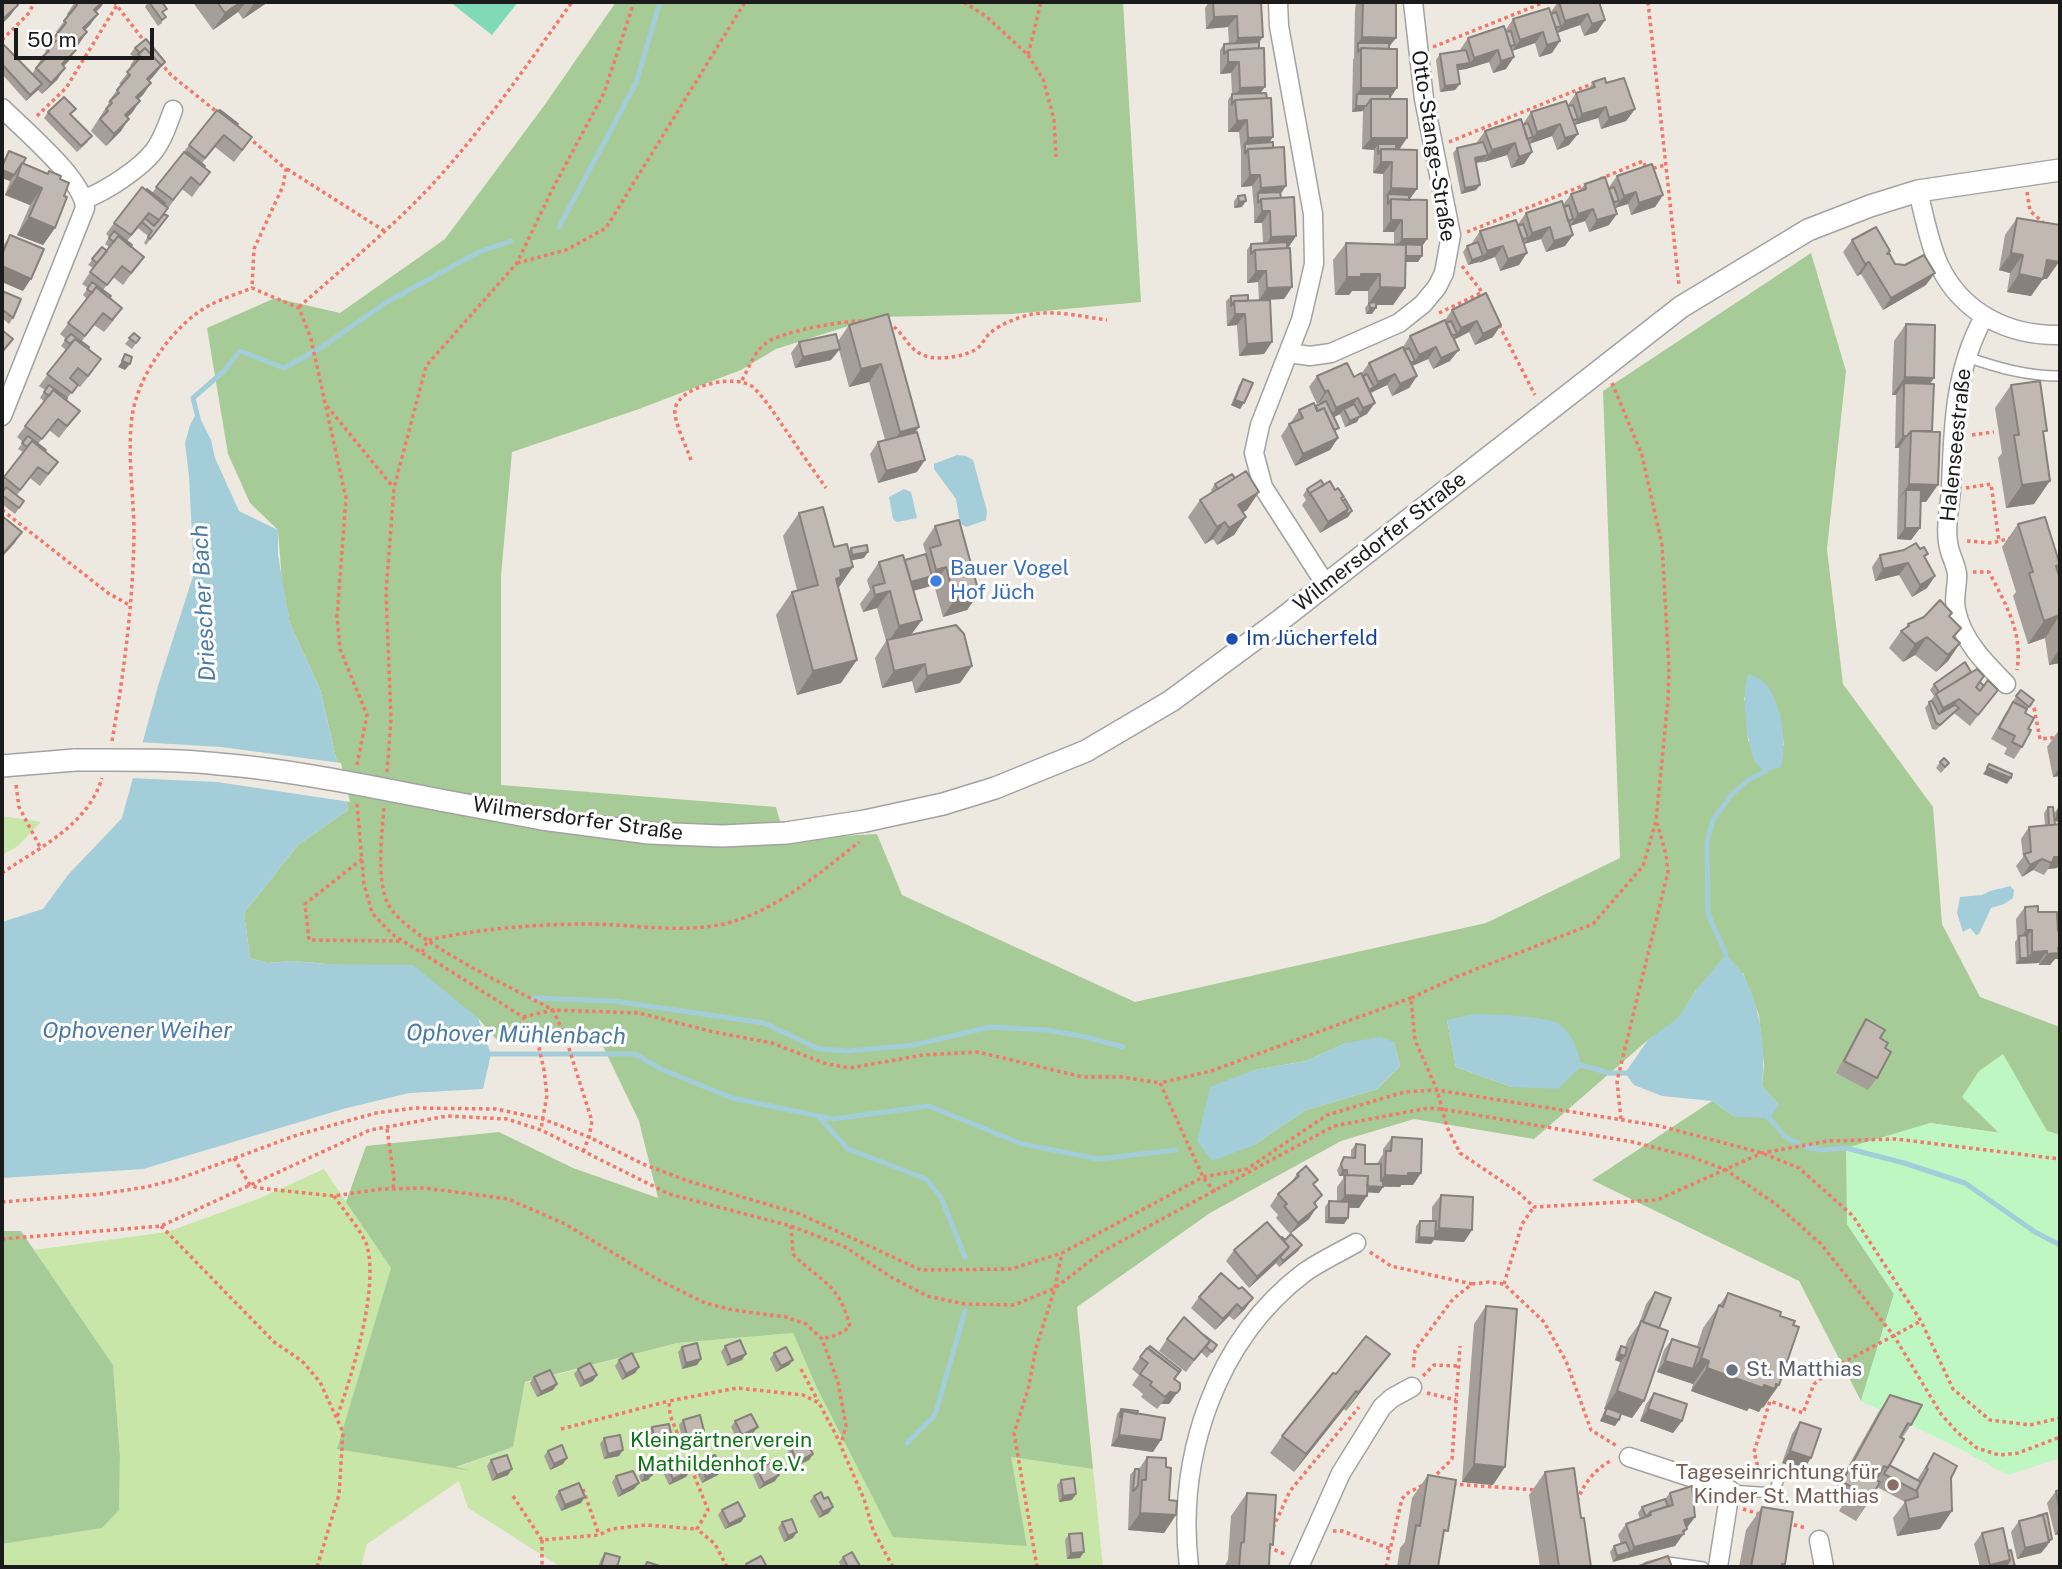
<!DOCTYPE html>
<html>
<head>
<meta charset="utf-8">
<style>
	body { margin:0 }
	#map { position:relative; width:2062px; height:1569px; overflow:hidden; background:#ede9e1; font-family:"Public Sans",sans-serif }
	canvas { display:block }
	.frame { position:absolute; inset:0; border:4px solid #1b1b1b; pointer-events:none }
	.scale { position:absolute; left:14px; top:28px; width:140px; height:32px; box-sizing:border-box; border:4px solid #1b1b1b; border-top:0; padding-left:9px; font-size:21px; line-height:24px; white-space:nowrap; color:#1b1b1b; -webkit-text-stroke:5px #fff; paint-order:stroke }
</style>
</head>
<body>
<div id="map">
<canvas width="2062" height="1569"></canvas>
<div class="frame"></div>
<div class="scale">50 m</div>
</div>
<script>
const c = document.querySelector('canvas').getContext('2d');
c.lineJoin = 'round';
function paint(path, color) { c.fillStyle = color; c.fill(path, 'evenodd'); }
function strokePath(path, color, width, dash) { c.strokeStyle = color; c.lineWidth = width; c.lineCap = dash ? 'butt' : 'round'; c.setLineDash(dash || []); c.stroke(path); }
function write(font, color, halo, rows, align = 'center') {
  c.font = font + ' "Public Sans",sans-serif'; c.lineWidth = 6; c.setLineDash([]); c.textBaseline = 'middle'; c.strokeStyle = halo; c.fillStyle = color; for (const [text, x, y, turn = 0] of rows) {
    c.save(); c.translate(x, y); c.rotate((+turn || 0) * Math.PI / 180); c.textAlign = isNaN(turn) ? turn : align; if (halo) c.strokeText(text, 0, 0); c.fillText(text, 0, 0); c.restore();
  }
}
paint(new Path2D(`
	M 2,816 L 41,822 L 18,846 L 2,855 Z
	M 324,1169 L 391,1268 L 338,1448 L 455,1468 L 513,1447 L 525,1383 L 677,1343 L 793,1333 L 816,1386 L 1027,1545 L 1010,1457 L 1093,1469 L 1103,1567 L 561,1567 L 468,1508 L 459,1481 L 367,1544 L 361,1567 L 2,1567 L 2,1544 L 101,1528 L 119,1510 L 120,1456 L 113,1365 L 34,1250 L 167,1232 L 258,1199 Z`), '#c7e6a8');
paint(new Path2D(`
	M 616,2 L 1123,2 L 1141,302 L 1012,314 L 877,317 L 776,349 L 741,370 L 639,409 L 512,452 L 501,576 L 501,785 L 776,807 L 785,839 L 877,834 L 902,895 L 1135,1002 L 1486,923 L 1620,858 L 1603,391 L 1811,253 L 1846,371 L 1827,549 L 1843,684 L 1933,807 L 1942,924 L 1980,997 L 2060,1027 L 2060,1135 L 2047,1131 L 2001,1133 L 1930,1123 L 1847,1224 L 1894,1294 L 1861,1401 L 1799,1281 L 1592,1180 L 1712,1101 L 1735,1117 L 1779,1105 L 1762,1086 L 1764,1066 L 1759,1015 L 1743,973 L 1696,990 L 1678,1019 L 1648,1040 L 1534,1139 L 1414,1119 L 1341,1141 L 1210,1213 L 1077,1307 L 1093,1469 L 1011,1457 L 1027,1546 L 893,1537 L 816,1386 L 793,1333 L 677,1343 L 525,1382 L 513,1447 L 456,1467 L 472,1471 L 337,1449 L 391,1268 L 346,1202 L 366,1146 L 499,1132 L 573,1168 L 658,1198 L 639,1121 L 597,1034 L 497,1040 L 478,1018 L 327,964 L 293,961 L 267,963 L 250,958 L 244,913 L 298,845 L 348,810 L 320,689 L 290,624 L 282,582 L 278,530 L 250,503 L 228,454 L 207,328 L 275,298 L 340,313 L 445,239 L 546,103 ZM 1744,697 L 1779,712 L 1784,745 L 1748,741 L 1747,714 ZM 1447,1020 L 1512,1087 L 1456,1067 ZM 1394,1042 L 1400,1066 L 1377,1089 L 1306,1110 L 1254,1145 L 1254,1070 L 1306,1061 L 1346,1043 Z
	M 2,1231 L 21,1231 L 113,1365 L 120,1456 L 119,1510 L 102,1528 L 2,1544 Z`), '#a7cb97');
paint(new Path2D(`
	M 2003,1054 L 2047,1131 L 2060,1135 L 2060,1458 L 2008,1475 L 1950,1444 L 1861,1401 L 1894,1294 L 1847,1224 L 1846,1148 L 1930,1123 L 1999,1133 L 1962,1097 L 1979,1071 Z`), '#bef7c2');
paint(new Path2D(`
	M 450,2 L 518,2 L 492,35 Z`), '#81dab7');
paint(new Path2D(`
	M 197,412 L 211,440 L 215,458 L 239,511 L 278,530 L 278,555 L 290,624 L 320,689 L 348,810 L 298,845 L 244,913 L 250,958 L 267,963 L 293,961 L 327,964 L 413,965 L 478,1018 L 491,1054 L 483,1089 L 409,1093 L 343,1109 L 143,1169 L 2,1178 L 2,922 L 43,909 L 68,875 L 122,818 L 158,686 L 194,573 L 189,476 L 185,443 L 190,425 Z
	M 957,455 L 966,456 L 973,460 L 987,511 L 986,520 L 966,527 L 960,523 L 956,499 L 934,469 L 934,464 Z
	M 904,489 L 911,492 L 917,518 L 897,522 L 893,519 L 889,497 Z
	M 1749,674 C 1754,676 1760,679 1764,682 C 1781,699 1788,745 1781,767 L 1766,771 C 1761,768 1757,765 1754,760 C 1747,744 1740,688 1749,674 Z
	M 2010,886 L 2014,890 L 2013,898 L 2004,904 L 1991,908 L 1979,934 L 1976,935 L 1970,928 L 1963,932 L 1957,913 L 1960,897 L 1982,895 L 1990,891 Z
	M 1726,954 C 1732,961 1740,968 1744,976 C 1761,1009 1766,1049 1762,1086 L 1779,1105 L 1770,1118 L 1735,1117 L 1712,1101 L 1662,1096 L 1634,1085 L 1625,1073 L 1648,1040 L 1678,1018 L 1696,990 Z
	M 1474,1014 C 1490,1014 1545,1016 1557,1023 C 1573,1032 1577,1050 1582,1066 L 1558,1089 L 1512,1087 L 1456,1067 L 1447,1020 Z
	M 1380,1037 L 1394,1042 L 1400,1066 L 1377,1089 L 1306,1110 L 1254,1145 L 1212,1161 L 1197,1141 L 1210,1087 L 1254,1070 L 1306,1061 L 1346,1043 Z`), '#a2cdd9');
paint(new Path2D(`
	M 139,742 L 221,747 L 341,763 L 350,802 L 217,782 L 129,778 Z`), '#ede9e1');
strokePath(new Path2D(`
	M 559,227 L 636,83 L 660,2
	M 198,418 L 193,398 L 224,371 L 240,351 L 284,368 L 322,347 L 387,302 L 479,252 L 511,241
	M 1726,954 L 1708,914 L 1707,841 L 1713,820 L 1731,795 L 1748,780 L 1766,771
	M 533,998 L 614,1001 L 764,1023 L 819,1049 L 848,1051 L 914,1045 L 990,1027 L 1046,1030 L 1086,1037 L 1123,1047
	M 487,1054 L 635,1054 L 661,1069 L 732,1098 L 833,1119 L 929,1106 L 1022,1144 L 1099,1159 L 1176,1150
	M 1578,1064 L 1609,1073 L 1630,1073
	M 1764,1115 C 1778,1123 1780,1138 1798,1143
	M 819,1117 L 848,1149 L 926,1179 L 941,1197 L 965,1257
	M 1806,1147 L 1821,1150 L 1846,1148 L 1904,1163 L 1965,1183 L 2035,1232 L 2060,1245
	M 907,1443 L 935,1415 L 965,1311`), '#a2cdd9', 5);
const service = new Path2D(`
	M 1967,357 C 1998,368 2027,376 2060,376
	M 1730,1490 L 1773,1493 L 1781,1475
	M 1648,1567 L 1668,1562 L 1703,1567`);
const minor = new Path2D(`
	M 1278,2 L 1279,26 L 1313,214 L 1314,264 L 1301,320 L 1260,425 L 1254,453 L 1263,487 L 1326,585
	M 2,108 C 23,129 84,180 85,208 L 2,416
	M 1918,191 C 1924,215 1929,243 1939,265 C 1962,313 2008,336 2060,335
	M 85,199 C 106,191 140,169 154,151 C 163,139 168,124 173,110
	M 1984,317 C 1954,371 1953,429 1951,489 C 1950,506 1945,525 1948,542 C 1949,553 1955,562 1957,573 C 1958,585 1953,597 1956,610 C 1962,640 1985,663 2006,684
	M 1289,353 L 1310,356 L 1331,353 L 1399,323 L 1423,304 L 1437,287 L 1444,273 L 1451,235 L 1424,99 L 1413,2
	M 1629,1457 L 1730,1490 L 1718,1567
	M 1819,1540 L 1824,1567
	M 1189,1567 C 1176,1458 1215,1340 1305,1272 C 1321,1261 1340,1252 1356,1243
	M 1299,1567 L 1341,1473 L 1382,1407 L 1392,1398 L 1412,1387`);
const tertiary = new Path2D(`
	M 2,766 L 75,760
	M 440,800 L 542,819 L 649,833 L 722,836 L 786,833 L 865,821 L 943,804 L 995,788 L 1086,751 L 1171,701 L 1278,622 L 1681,307 L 1808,230 L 1870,206 L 1918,191 L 2060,170`);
strokePath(service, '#a2a2a2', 12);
strokePath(minor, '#a2a2a2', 21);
strokePath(tertiary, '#a2a2a2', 24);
strokePath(new Path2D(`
	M 114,2 L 145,42
	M 964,2 L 987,17 L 1028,55 L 1041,2
	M 1648,2 L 1679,285
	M 2,40 L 28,14 L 35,2
	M 1433,47 L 1545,2
	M 1028,55 L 1043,79 L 1054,119 L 1056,157
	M 160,62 L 171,75 L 217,112
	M 37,116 L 66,88 L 117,5
	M 248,137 L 286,169 L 283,186 L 254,249 L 252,288
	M 1449,142 L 1594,83
	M 287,169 L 386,232
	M 1600,179 L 1643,161 L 1647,170 L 1665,165
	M 2027,192 L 2030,211 L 2044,223
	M 1467,232 L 1587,184
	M 517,263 L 566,250 L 606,228 L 745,2
	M 1462,266 L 1485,296
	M 299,307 C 343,268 388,231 429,188 C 482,131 527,65 572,2
	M 1439,313 L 1483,292
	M 888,323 C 904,331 907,349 923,355 C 937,361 962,357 975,350 C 982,346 984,339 989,334 C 1000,324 1018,317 1033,314 C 1056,310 1084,317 1107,320
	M 1499,325 L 1535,395
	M 742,380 C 749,368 754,352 766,343 C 782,331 846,320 867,321
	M 1612,383 L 1642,455 L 1662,545 L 1669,668 L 1668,700 L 1656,821 L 1643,866 L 1593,924 L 1456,977 L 1411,998 L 1415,1040 L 1437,1090 L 1447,1127 L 1460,1153 L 1518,1192 L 1534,1207 L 1657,1200 L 1762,1153 L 1828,1141 L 1896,1139 L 2060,1159
	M 327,406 L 393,487
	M 1972,435 L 1994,432
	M 691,460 C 687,448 673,420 675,409 C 679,386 737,372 754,388 C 765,399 774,413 783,426 C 797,447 812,468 826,488
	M 1966,488 L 1991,484 L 1999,541
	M 2,510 L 108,593 L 131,606
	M 1967,541 L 1992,543 L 2011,538
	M 1973,572 L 1989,572 C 2006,605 2023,632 2017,670
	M 2029,703 L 2034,708 L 2040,739 L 2060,737
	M 112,741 C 124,672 133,604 134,534 C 134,496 127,456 132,417 C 137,376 175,322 212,304 C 224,298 239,293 252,288 L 299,308 L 311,339 L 346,498 L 337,617 L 340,649 L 367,715 L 357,765
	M 387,772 L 391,719 L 386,592 L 394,488 L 426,366 L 517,263 L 552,190 L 604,93 L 634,2
	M 16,785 L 19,807 L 40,847
	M 357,804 L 364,884 L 372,913 L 392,934 L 523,1017 L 537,1039 L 544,1070 L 547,1095 L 541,1129
	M 384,808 C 382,834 376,880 388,904 C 406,939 515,989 553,1010 L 566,1039 L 592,1121 L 589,1137 L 583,1152
	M 362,859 L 305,904 L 309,940 L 401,941
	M 2,873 C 40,847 88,825 102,778
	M 422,952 L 428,940 C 479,929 535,924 588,924 C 636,924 690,936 738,920 C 784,904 821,872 859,842
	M 523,1017 L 553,1010 L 639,1013 L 714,1032 L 772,1043 L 827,1064 L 850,1068 L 923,1055 L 978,1052 L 1083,1077 L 1122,1077 L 1160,1083
	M 1621,1119 L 1617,1081 L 1668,872 L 1666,854 L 1657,823
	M 387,1129 L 394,1178 L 393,1189
	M 234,1158 L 250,1185 L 258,1188 L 334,1196 L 381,1189 L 425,1188 L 508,1199 L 565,1224 L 655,1278 L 705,1303 L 733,1310 L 786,1317 L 806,1324 L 822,1339 L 838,1382 L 846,1426 L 841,1444
	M 1215,1192 L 1203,1177 L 1160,1083 L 1211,1071 L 1411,998
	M 334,1196 C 342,1208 364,1234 367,1246 C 379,1290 352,1375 337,1417
	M 2,1202 L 101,1194 L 146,1187 L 181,1178 L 297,1135 L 376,1113 L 415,1108 L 496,1109 L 543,1119 L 589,1137 L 643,1164 L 688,1181 L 800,1214 L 921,1270 L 1011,1269 L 1062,1253 L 1203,1177 L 1247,1169 L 1327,1115 L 1404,1092 L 1437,1090 L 1660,1126 L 1762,1153 L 1799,1168 L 1853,1216 L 1921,1321 L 1953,1389 L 1990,1420 L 2030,1425 L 2060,1418
	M 161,1226 L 274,1342 L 302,1361 L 320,1382 L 343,1432 L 339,1495 L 317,1567
	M 791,1226 L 793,1254 C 821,1283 839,1282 850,1327 L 837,1335 L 822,1339
	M 2,1239 L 161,1226 L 370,1130 L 447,1116 L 507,1119 L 541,1130 L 669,1194 L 791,1226 L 845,1247 L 891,1277 L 927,1296 L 965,1304 L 1014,1305 L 1055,1288 L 1103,1251 L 1334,1126 L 1428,1108 L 1442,1109 L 1633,1142 L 1692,1157 L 1726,1170 L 1777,1205 L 1821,1244 L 1894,1336 L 1941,1414 L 1958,1433 L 1977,1448 L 1999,1455 L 2018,1453 L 2060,1437
	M 1370,1252 L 1391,1266 L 1472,1284 L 1453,1299 L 1415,1350 L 1413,1370
	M 1472,1284 L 1489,1282 L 1504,1284 L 1544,1322 L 1566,1361 L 1591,1430 L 1617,1446
	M 1504,1284 L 1522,1224 L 1533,1208
	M 801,1369 L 818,1401
	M 1423,1376 L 1434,1365 L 1459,1366
	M 1427,1393 L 1456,1400
	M 561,1429 L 669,1401
	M 1432,1479 L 1452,1459 L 1460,1346
	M 1761,1479 L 1754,1452 L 1770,1401 L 1803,1413 L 1814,1384 L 1833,1368 L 1921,1321
	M 1453,1484 L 1536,1490
	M 583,1489 L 599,1535
	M 513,1496 L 542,1540 L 599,1535 L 611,1529 L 646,1525 L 697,1529
	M 1577,1501 C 1584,1483 1595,1469 1612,1460
	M 1743,1509 L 1759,1514
	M 1787,1523 L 1806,1528
	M 1273,1528 L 1290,1491 L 1359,1407
	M 1333,1531 L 1342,1531 L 1391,1549
	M 542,1540 L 542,1567
	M 1268,1547 L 1287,1555
	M 727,1567 L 715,1544 L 697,1529 L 708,1510 L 670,1415 L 669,1401 L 737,1388 L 803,1395 L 819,1403 L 836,1435 L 864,1499 L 873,1530 L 893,1567
	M 1037,1567 L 1014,1433 L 1028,1390 L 1036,1348 L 1055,1288 L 1062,1253
	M 1386,1567 L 1402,1499 L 1406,1494 L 1423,1485`), '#f4776a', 3.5, [3.5, 3.5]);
strokePath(service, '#fff', 9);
strokePath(minor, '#fff', 18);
strokePath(tertiary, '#fff', 21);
const tertiaryBridge = new Path2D(`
	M 75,760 C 123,760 171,759 219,764 C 293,770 367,786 440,800`);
strokePath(tertiaryBridge, '#a2a2a2', 24, []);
strokePath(tertiaryBridge, '#fff', 21);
paint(new Path2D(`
	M 75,2 L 104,2 L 96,12 L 90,25 L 85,30 L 79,44 L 74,48 L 76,50 L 64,66 L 57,80 L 42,94 L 38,90 L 26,101 L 2,74 L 2,44 L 32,74 L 46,51 L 45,51 L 57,34 L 56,32 L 68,16 L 67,14 Z
	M 148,2 L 162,2 L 163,14 L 162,23 L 158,26 L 145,7 Z
	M 196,2 L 268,2 L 243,19 L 238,12 L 213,30 L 194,4 Z
	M 1209,2 L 1261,2 L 1259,42 L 1261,93 L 1269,143 L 1281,198 L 1296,236 L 1288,248 L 1292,287 L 1284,299 L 1259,300 L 1258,282 L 1247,283 L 1247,250 L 1251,244 L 1263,243 L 1262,223 L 1254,223 L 1254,209 L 1252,186 L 1241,187 L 1241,150 L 1239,132 L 1228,132 L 1228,100 L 1232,94 L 1231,73 L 1220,74 L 1220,50 L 1224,44 L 1229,44 L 1228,27 L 1206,29 L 1205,8 Z
	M 1356,2 L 1396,2 L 1396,38 L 1389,47 L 1390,97 L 1399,149 L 1417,189 L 1409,200 L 1427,239 L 1422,246 L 1418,262 L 1406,262 L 1405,288 L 1393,305 L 1376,305 L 1372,314 L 1366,314 L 1365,308 L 1368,304 L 1368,291 L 1352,291 L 1349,295 L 1335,295 L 1333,260 L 1346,243 L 1394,244 L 1394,232 L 1383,232 L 1383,174 L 1373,173 L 1374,150 L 1362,149 L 1363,111 L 1352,112 L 1353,60 L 1354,58 L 1355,10 Z
	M 1558,2 L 1599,2 L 1605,20 L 1597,32 L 1584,36 L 1580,25 L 1557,33 L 1552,53 L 1539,57 L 1535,43 L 1512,51 L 1506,69 L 1493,73 L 1489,62 L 1466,69 L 1457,70 L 1455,90 L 1440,92 L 1436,60 L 1440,54 L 1460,51 L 1460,50 L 1468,38 L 1505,31 L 1513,19 L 1551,12 Z
	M 135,48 L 165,62 L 149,81 L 151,83 L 138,99 L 140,101 L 127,117 L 121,131 L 106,146 L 91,131 L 109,103 L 108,102 L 121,85 L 119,84 L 132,67 L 130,66 L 135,58 L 130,54 Z
	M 1593,82 L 1606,83 L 1635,109 L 1626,121 L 1601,129 L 1598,118 L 1575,125 L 1569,145 L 1557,150 L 1552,136 L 1529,144 L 1532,152 L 1524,164 L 1511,168 L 1507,155 L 1484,162 L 1476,163 L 1476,190 L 1461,194 L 1453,153 L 1457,148 L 1478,144 L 1477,142 L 1485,131 L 1523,124 L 1531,112 L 1568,105 L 1576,93 L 1588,90 Z
	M 48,112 L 71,115 L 88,142 L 77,152 L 44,118 Z
	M 237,125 L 244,149 L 234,162 L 215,147 L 202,163 L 204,167 L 210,172 L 192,197 L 182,189 L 164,214 L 168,216 L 146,245 L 144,243 L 148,236 L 138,228 L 127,241 L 131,247 L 144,257 L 123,285 L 113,277 L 103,290 L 110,298 L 114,320 L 104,332 L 94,325 L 81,342 L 88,349 L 93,371 L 80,387 L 77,385 L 66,400 L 80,411 L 59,438 L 49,430 L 38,444 L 45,451 L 58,462 L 40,486 L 30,478 L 17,495 L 24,501 L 15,514 L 2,504 L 2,480 L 23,452 L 18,449 L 23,442 L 17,437 L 44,401 L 40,398 L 45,390 L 39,386 L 66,350 L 61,346 L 66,339 L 60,334 L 87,299 L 83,295 L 88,288 L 82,284 L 93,268 L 88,265 L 102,247 L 107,251 L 109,247 L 105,244 L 109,237 L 106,234 L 114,223 L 146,190 L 152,193 L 189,145 Z
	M 9,151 L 23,163 L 60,179 L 55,228 L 43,245 L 17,235 L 30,205 L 5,195 L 10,181 L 2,178 L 2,163 Z
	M 1617,176 L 1663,195 L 1655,207 L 1631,215 L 1628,204 L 1615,208 L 1609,225 L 1589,232 L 1585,221 L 1570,226 L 1573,235 L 1565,246 L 1546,252 L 1541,239 L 1524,244 L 1519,265 L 1500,271 L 1495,257 L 1468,265 L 1463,252 L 1467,246 L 1473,244 L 1472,243 L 1480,231 L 1518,224 L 1526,213 L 1563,205 L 1571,194 L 1579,191 L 1585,184 L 1609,187 Z
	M 1238,196 L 1242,207 L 1234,208 L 1234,201 Z
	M 2017,218 L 2047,279 L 2043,279 L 2031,296 L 2007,292 L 2010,273 L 1999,270 L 2005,235 Z
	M 10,235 L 23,291 L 2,282 L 2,248 Z
	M 1852,240 L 1888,254 L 1895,264 L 1926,285 L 1883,310 L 1861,274 L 1857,276 L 1843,252 Z
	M 2,291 L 13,318 L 9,324 L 2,318 Z
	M 1486,293 L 1493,337 L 1475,345 L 1469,332 L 1454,340 L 1450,361 L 1433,369 L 1428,359 L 1412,366 L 1417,376 L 1409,388 L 1392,396 L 1387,385 L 1371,393 L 1367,414 L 1359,418 L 1357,422 L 1345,427 L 1340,414 L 1334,417 L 1335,433 L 1338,438 L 1330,450 L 1295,466 L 1281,436 L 1289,424 L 1292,423 L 1291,422 L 1299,410 L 1315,407 L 1320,404 L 1320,402 L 1317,404 L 1309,387 L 1317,376 L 1354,377 L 1361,374 L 1369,363 L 1403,347 L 1410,336 L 1445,320 L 1452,310 Z
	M 1231,296 L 1248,301 L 1272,342 L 1264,354 L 1239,356 L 1237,325 L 1227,326 L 1226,301 Z
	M 888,314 L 915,432 L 917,472 L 878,483 L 870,454 L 878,442 L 885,440 L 869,382 L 849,387 L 839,350 L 831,360 L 795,368 L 791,353 L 799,342 L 838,341 L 849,325 Z
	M 1906,324 L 1930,384 L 1926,502 L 1920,502 L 1920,528 L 1911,540 L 1897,539 L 1899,448 L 1895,448 L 1896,395 L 1892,395 L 1894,341 Z
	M 134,333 L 140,338 L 132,349 L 125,344 Z
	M 1243,379 L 1244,403 L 1240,409 L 1231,405 L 1239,385 Z
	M 2011,385 L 2043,436 L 2034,504 L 2006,508 L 1998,458 L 2002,453 L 1995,408 Z
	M 1215,484 L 1247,510 L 1243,512 L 1246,517 L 1234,535 L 1217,545 L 1213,539 L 1205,544 L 1188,517 L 1200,500 L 1212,492 L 1211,490 Z
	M 1324,485 L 1342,500 L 1352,511 L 1348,517 L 1320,533 L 1302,505 L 1306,500 L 1303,495 L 1307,489 Z
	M 799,513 L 834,547 L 849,551 L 851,548 L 864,558 L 851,560 L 838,588 L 841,683 L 797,695 L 776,615 L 792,592 L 797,590 L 783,536 Z
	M 2018,524 L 2060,565 L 2057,569 L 2060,579 L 2060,663 L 2049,665 L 2045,638 L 2028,644 L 2013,596 L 2016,592 L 2002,547 Z
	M 935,526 L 979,593 L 967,610 L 943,617 L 934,585 L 913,591 L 922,620 L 911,635 L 972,666 L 960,683 L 915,693 L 912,681 L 882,688 L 875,658 L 886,641 L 877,608 L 863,612 L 860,604 L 870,590 L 867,580 L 879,562 L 905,560 L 926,554 L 923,544 Z
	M 1880,555 L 1925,558 L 1935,576 L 1927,588 L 1912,597 L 1899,575 L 1875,581 L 1872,567 Z
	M 1952,613 L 1949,617 L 1961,628 L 1954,638 L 1960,643 L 1948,661 L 1936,672 L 1915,655 L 1903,662 L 1889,648 L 1901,631 L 1905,628 L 1908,624 Z
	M 1980,682 L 1984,686 L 1998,690 L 1970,726 L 1954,713 L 1936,730 L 1932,729 L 1925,708 L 1934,696 L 1930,690 L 1934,684 Z
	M 2021,690 L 2034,700 L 2025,713 L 2028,729 L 2022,747 L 2014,759 L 2004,754 L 2007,748 L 1991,739 L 2005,714 L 2013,703 L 2012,702 Z
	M 2059,730 L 2060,730 L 2060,776 L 2053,777 L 2047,747 Z
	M 1940,762 L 1949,763 L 1941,773 L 1936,768 Z
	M 2048,807 L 2054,815 L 2055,812 L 2059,807 L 2060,822 L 2055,821 L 2055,825 L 2060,824 L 2060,863 L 2057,868 L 2048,869 L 2044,875 L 2033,870 L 2022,877 L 2016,866 L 2023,857 L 2021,839 L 2029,827 L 2045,826 L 2044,813 Z
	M 2025,907 L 2038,912 L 2058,931 L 2055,959 L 2050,965 L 2039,965 L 2039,963 L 2016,964 L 2015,942 L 2017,939 L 2016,919 Z
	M 1866,1019 L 1880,1038 L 1885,1048 L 1877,1078 L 1868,1090 L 1836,1073 L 1858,1031 Z
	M 1392,1137 L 1421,1173 L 1413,1185 L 1401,1185 L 1400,1187 L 1383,1187 L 1379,1193 L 1367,1192 L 1359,1208 L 1349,1208 L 1348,1218 L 1344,1224 L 1325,1223 L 1325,1207 L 1329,1201 L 1337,1201 L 1337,1187 L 1343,1179 L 1343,1176 L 1339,1176 L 1337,1170 L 1344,1157 L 1351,1158 L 1351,1150 L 1356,1144 L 1365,1164 L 1377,1164 L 1378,1162 L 1383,1154 L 1383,1149 Z
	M 1297,1174 L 1314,1185 L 1316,1205 L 1309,1219 L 1290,1234 L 1276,1218 L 1278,1215 L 1270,1206 L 1278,1194 L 1289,1185 Z
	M 1441,1195 L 1472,1230 L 1464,1242 L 1434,1240 L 1431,1244 L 1415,1243 L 1416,1226 L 1420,1221 L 1432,1221 L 1432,1207 Z
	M 1281,1238 L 1298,1251 L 1279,1267 L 1276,1263 L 1249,1288 L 1226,1261 L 1234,1250 Z
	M 1239,1289 L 1253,1298 L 1245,1309 L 1234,1320 L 1229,1316 L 1215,1330 L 1191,1308 L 1199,1297 Z
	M 1655,1292 L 1659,1328 L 1644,1401 L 1632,1418 L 1621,1414 L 1615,1426 L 1600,1421 L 1603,1414 L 1606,1409 L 1604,1409 L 1620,1362 L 1615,1360 L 1617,1352 L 1621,1346 L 1625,1347 L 1628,1339 L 1639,1324 L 1646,1304 Z
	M 1728,1293 L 1763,1408 L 1762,1407 L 1759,1412 L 1749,1408 L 1747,1411 L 1691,1391 L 1693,1384 L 1657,1372 L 1664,1350 L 1672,1339 L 1697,1346 L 1703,1328 Z
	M 1486,1306 L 1493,1485 L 1462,1482 L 1474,1324 Z
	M 1204,1335 L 1217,1345 L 1207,1358 L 1201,1352 L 1186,1372 L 1159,1351 L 1167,1339 Z
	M 725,1346 L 742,1360 L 727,1366 L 721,1352 Z
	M 682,1347 L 701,1359 L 697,1365 L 682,1369 L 678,1352 Z
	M 774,1353 L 793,1360 L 789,1365 L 776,1372 L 770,1359 Z
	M 1140,1357 L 1174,1379 L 1172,1400 L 1169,1404 L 1161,1404 L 1157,1409 L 1141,1397 L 1143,1394 L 1132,1385 L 1139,1375 L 1132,1369 Z
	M 619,1360 L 639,1367 L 635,1373 L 622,1380 L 615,1366 Z
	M 578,1369 L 593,1381 L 580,1387 L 574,1374 Z
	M 1377,1371 L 1346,1411 L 1344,1409 L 1294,1472 L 1270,1453 L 1282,1436 L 1336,1374 Z
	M 534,1377 L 557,1384 L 553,1390 L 537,1397 L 530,1383 Z
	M 1654,1393 L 1682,1421 L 1673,1433 L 1640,1421 L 1646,1404 Z
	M 1890,1395 L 1911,1425 L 1902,1438 L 1889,1465 L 1917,1480 L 1934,1453 L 1951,1478 L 1940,1529 L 1897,1536 L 1893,1518 L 1905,1502 L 1877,1487 L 1868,1503 L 1856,1521 L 1839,1511 L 1842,1506 L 1830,1499 L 1878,1413 Z
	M 1121,1409 L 1137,1414 L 1153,1452 L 1111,1446 L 1117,1414 Z
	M 683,1420 L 704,1431 L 700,1437 L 683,1441 L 679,1425 Z
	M 735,1421 L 753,1433 L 738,1441 L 731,1427 Z
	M 1800,1422 L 1811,1458 L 1803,1470 L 1782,1463 L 1792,1434 Z
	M 652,1427 L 668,1444 L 650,1447 L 648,1432 Z
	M 604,1438 L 619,1456 L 604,1459 L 600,1444 Z
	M 791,1448 L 813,1454 L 809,1460 L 793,1468 L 787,1454 Z
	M 548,1451 L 563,1464 L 550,1470 L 544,1456 Z
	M 1147,1457 L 1166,1467 L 1169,1500 L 1176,1515 L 1164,1533 L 1128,1530 L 1130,1475 L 1135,1469 L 1139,1469 Z
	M 491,1460 L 508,1475 L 492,1481 L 487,1466 Z
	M 700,1463 L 722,1469 L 718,1475 L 702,1483 L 695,1469 Z
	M 667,1466 L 686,1477 L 669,1485 L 663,1472 Z
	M 757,1469 L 779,1475 L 775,1481 L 759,1489 L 753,1475 Z
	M 644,1470 L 652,1475 L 648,1480 L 641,1482 L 639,1476 Z
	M 1545,1472 L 1581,1518 L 1591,1567 L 1540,1567 L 1529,1495 Z
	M 1428,1475 L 1443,1537 L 1438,1567 L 1397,1567 L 1400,1548 L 1405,1542 L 1412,1498 Z
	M 616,1476 L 639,1483 L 634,1489 L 618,1497 L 612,1482 Z
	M 1061,1480 L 1072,1500 L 1059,1502 L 1057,1485 Z
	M 2060,1490 L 2060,1534 L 2055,1535 L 2047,1503 L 2056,1491 Z
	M 559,1491 L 581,1503 L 561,1511 L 555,1497 Z
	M 1247,1493 L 1270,1549 L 1269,1567 L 1224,1567 L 1228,1560 L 1231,1516 Z
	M 1670,1493 L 1687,1528 L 1675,1546 L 1613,1562 L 1610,1552 L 1614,1546 L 1621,1544 L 1618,1535 L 1626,1524 L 1640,1519 L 1638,1513 L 1642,1507 L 1665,1499 Z
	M 814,1496 L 829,1513 L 819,1518 L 810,1501 Z
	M 1762,1507 L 1785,1564 L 1782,1567 L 1739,1567 L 1746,1530 Z
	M 722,1510 L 745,1516 L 741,1522 L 725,1529 L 718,1515 Z
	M 2019,1521 L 2048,1545 L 2041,1553 L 2017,1559 L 2011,1532 Z
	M 782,1522 L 793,1538 L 784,1542 L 778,1528 Z
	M 1982,1533 L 2008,1551 L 2015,1567 L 1980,1567 L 1974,1544 Z
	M 1069,1534 L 1080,1558 L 1067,1559 L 1065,1540 Z
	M 605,1553 L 617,1567 L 598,1567 L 601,1559 Z
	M 843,1557 L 859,1567 L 841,1567 L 839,1562 Z`), '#a69e98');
paint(new Path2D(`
	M 102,2 L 104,2 L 101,7 L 86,21 L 94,10 Z
	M 241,2 L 246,2 L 238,12 L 213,30 L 225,13 Z
	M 255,2 L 268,2 L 243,19 Z
	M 1431,2 L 1446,2 L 1444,4 L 1429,4 Z
	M 18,5 L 10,16 L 2,24 L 3,19 Z
	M 98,14 L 90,25 L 75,39 L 83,28 Z
	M 1588,14 L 1580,25 L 1557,33 L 1565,21 Z
	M 1237,16 L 1228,27 L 1206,29 L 1214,17 Z
	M 1605,20 L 1597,32 L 1584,36 L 1592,24 Z
	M 87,32 L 79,44 L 64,58 L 72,46 Z
	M 1543,32 L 1535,43 L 1512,51 L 1520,40 Z
	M 1263,37 L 1255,48 L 1230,50 L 1238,38 Z
	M 1362,37 L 1396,38 L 1387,49 L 1358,43 Z
	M 1560,41 L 1552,53 L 1539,57 L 1547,45 Z
	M 76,50 L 68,62 L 53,76 L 62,64 Z
	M 1498,50 L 1489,62 L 1466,69 L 1474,58 Z
	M 1514,57 L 1506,69 L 1493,73 L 1501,61 Z
	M 165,62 L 153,77 L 139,91 L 147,79 Z
	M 1228,62 L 1239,62 L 1231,73 L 1220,74 Z
	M 1470,63 L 1466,69 L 1453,71 L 1457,65 Z
	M 65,68 L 57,80 L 42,94 L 51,83 Z
	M 151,83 L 143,95 L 128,109 L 136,97 Z
	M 42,84 L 38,90 L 26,101 L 30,95 Z
	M 1460,84 L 1455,90 L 1440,92 L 1445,86 Z
	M 1265,87 L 1257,98 L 1232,100 L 1240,88 Z
	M 1361,88 L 1397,88 L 1389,100 L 1357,94 Z
	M 140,101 L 132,113 L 117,127 L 125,115 Z
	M 1356,106 L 1366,106 L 1363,111 L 1352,112 Z
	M 1606,107 L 1598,118 L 1574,125 L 1582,114 Z
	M 1635,109 L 1626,121 L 1601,129 L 1609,118 Z
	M 129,119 L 121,131 L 106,146 L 114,134 Z
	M 1247,120 L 1239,132 L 1228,132 L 1237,121 Z
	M 1560,124 L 1552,136 L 1529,144 L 1537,132 Z
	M 1578,134 L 1569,145 L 1557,150 L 1565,138 Z
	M 1273,137 L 1265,149 L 1245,144 L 1240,150 L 1248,138 Z
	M 1371,138 L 1407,138 L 1399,150 L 1378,144 L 1374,150 L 1362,149 Z
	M 1515,143 L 1507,155 L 1484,162 L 1492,150 Z
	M 1532,152 L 1524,164 L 1511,168 L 1519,157 Z
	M 1488,155 L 1483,161 L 1470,164 L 1475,158 Z
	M 1381,162 L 1392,162 L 1383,174 L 1373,173 Z
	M 2,170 L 14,175 L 10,181 L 2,178 Z
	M 1250,175 L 1260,175 L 1252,186 L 1241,187 Z
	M 17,176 L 42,188 L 30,205 L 5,195 Z
	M 1480,185 L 1476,190 L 1461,194 L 1465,188 Z
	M 1286,186 L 1278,198 L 1258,193 L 1253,199 L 1261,188 Z
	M 1391,188 L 1417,189 L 1409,200 L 1388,194 L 1383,200 Z
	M 1636,192 L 1628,204 L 1615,208 L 1624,196 Z
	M 1663,195 L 1655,207 L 1631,215 L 1639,203 Z
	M 1246,201 L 1242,207 L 1234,208 L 1239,202 Z
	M 1593,209 L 1585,221 L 1570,226 L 1578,214 Z
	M 1262,211 L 1270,211 L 1262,223 L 1254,223 Z
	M 1617,214 L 1609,225 L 1589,232 L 1597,220 Z
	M 29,217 L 55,228 L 43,245 L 17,235 Z
	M 1391,220 L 1402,220 L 1394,232 L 1383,232 Z
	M 1550,227 L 1541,239 L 1524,244 L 1532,233 Z
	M 1573,235 L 1565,246 L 1546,252 L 1554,241 Z
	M 1296,236 L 1288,248 L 1263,249 L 1271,237 Z
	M 1402,239 L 1427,239 L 1419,251 L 1394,250 Z
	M 1503,246 L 1495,257 L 1479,263 L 1487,251 Z
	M 1527,253 L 1519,265 L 1500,271 L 1508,259 Z
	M 2011,253 L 2023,255 L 2010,273 L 1999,270 Z
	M 1405,256 L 1422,256 L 1418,262 L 1401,262 Z
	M 1483,256 L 1479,262 L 1468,265 L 1472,260 Z
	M 2047,260 L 2059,262 L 2047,279 L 2043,279 L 2031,296 L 2007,292 L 2019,274 Z
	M 1869,262 L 1861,274 L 1857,276 L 1865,264 Z
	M 2,266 L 31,279 L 23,291 L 2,282 Z
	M 1256,271 L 1266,271 L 1258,282 L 1247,283 Z
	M 1935,273 L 1926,285 L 1883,310 L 1891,298 Z
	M 1361,274 L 1380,274 L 1368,291 L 1352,291 L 1349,295 L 1335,295 L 1347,277 Z
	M 1292,287 L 1284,299 L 1259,300 L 1267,288 Z
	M 1380,287 L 1405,288 L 1393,305 L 1369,305 L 1369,303 Z
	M 1370,308 L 1376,308 L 1372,314 L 1366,314 Z
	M 1235,314 L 1245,314 L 1237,325 L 1227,326 Z
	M 1477,321 L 1469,332 L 1453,340 L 1461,328 Z
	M 1501,325 L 1493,337 L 1475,345 L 1483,334 Z
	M 1272,342 L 1264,354 L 1239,356 L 1247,344 Z
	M 1436,347 L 1428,359 L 1401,371 L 1405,365 L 1415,361 L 1419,355 Z
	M 840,349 L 831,360 L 795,368 L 803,357 Z
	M 1459,350 L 1450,361 L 1433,369 L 1441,358 Z
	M 122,361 L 130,364 L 125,370 L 118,367 Z
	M 881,364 L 869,382 L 849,387 L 861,369 Z
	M 1395,374 L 1387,385 L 1359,398 L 1363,392 L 1374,387 L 1378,382 Z
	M 1417,376 L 1409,388 L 1392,396 L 1400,384 Z
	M 1905,377 L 1934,378 L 1922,396 L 1904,383 L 1896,395 L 1892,395 Z
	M 1328,390 L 1320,402 L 1317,404 L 1325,392 Z
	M 1358,398 L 1350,409 L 1344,409 L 1340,414 L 1328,420 L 1336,408 Z
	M 1235,400 L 1244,403 L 1240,409 L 1231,405 Z
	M 1375,403 L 1367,414 L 1359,418 L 1357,422 L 1345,427 L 1350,421 L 1357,417 L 1363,408 Z
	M 919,427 L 907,444 L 888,449 L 900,432 Z
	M 1903,436 L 1907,436 L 1899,448 L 1895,448 Z
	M 1338,438 L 1330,450 L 1295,466 L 1303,454 Z
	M 925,460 L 917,472 L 878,483 L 886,471 Z
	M 2050,481 L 2034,504 L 2006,508 L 2022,485 Z
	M 1909,484 L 1938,485 L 1926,502 L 1906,502 L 1906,490 L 1897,501 Z
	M 1259,492 L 1247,510 L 1226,523 L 1238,505 Z
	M 1348,509 L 1340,521 L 1320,533 L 1328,522 Z
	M 1352,511 L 1348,517 L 1340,521 L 1344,516 Z
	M 1246,517 L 1234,535 L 1217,545 L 1229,528 Z
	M 1225,522 L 1213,539 L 1205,544 L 1217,527 Z
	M 1905,528 L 1920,528 L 1911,540 L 1897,539 Z
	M 22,532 L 14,544 L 2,557 L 2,555 Z
	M 868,552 L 864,558 L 848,561 L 852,555 Z
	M 1908,563 L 1899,575 L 1875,581 L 1883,569 Z
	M 853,567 L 837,590 L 825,600 L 840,570 Z
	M 946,567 L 934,585 L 924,588 L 936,570 Z
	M 932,576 L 924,588 L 897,595 L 906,583 Z
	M 1935,576 L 1927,588 L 1912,597 L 1920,585 Z
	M 890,591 L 877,608 L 863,612 L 875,595 Z
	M 979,593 L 967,610 L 943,617 L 955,599 Z
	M 2060,615 L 2045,638 L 2028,644 L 2044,621 Z
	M 922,620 L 909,637 L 887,644 L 899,626 Z
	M 1927,637 L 1915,655 L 1903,662 L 1915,644 Z
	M 1960,643 L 1948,661 L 1936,672 L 1948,655 Z
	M 2060,648 L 2060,663 L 2049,665 Z
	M 857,660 L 841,683 L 797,695 L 813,671 Z
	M 925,664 L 912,681 L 882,688 L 894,671 Z
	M 972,666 L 960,683 L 915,693 L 927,676 Z
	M 1959,699 L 1951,711 L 1935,719 L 1943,708 Z
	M 2060,767 L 2060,776 L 2053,777 Z
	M 1987,768 L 2011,778 L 2007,784 L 1983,774 Z
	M 2057,815 L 2060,815 L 2060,822 L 2053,821 Z
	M 2054,857 L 2060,857 L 2060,863 L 2057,868 L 2048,869 Z
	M 2042,859 L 2033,870 L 2022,877 L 2030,865 Z
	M 2026,930 L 2032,930 L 2023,941 L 2019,939 Z
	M 2060,947 L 2060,959 L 2055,959 L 2050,965 L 2039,965 L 2047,954 Z
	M 2047,951 L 2039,963 L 2016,964 L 2020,958 L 2028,958 L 2032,952 Z
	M 1343,1170 L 1347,1170 L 1343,1176 L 1339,1176 Z
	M 1408,1173 L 1421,1173 L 1413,1185 L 1401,1185 L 1400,1187 L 1378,1186 L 1383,1187 L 1379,1193 L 1360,1192 L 1364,1186 L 1376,1186 L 1385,1175 Z
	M 1345,1195 L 1367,1196 L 1359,1208 L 1336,1207 Z
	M 1317,1207 L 1309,1219 L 1290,1234 L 1298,1223 Z
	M 1329,1218 L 1348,1218 L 1344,1224 L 1325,1223 Z
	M 1439,1228 L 1472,1230 L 1464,1242 L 1434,1240 L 1431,1244 L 1415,1243 L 1419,1237 L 1433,1238 Z
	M 1302,1245 L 1298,1251 L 1279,1267 L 1283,1261 Z
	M 1289,1247 L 1281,1258 L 1280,1257 L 1276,1263 L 1249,1288 L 1257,1277 Z
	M 1253,1298 L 1245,1309 L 1234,1320 L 1242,1309 Z
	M 1237,1304 L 1229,1316 L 1215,1330 L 1223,1319 Z
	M 746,1354 L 742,1360 L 727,1366 L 731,1360 Z
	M 1390,1354 L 1377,1371 L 1346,1411 L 1358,1393 Z
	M 1619,1354 L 1625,1356 L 1620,1362 L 1615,1360 Z
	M 1701,1358 L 1709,1361 L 1693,1384 L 1657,1372 L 1665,1361 L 1693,1369 Z
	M 701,1359 L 697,1365 L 682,1369 L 686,1363 Z
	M 793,1360 L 789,1365 L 776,1372 L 781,1366 Z
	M 639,1367 L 635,1373 L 622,1380 L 626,1374 Z
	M 1707,1368 L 1764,1385 L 1776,1384 L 1779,1385 L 1763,1408 L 1762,1407 L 1759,1412 L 1749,1408 L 1747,1411 L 1691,1391 Z
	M 597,1375 L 593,1381 L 580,1387 L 584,1381 Z
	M 557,1384 L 553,1390 L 537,1397 L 541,1392 Z
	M 1180,1389 L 1169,1404 L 1161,1404 L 1157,1409 L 1170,1392 Z
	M 1356,1391 L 1344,1409 L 1294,1472 L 1306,1454 Z
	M 1617,1391 L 1644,1401 L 1632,1418 L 1604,1409 Z
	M 1648,1409 L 1682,1421 L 1673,1433 L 1640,1421 Z
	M 1604,1415 L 1619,1420 L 1615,1426 L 1600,1421 Z
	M 758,1427 L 753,1433 L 738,1441 L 742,1435 Z
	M 704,1431 L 700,1437 L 683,1441 L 687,1435 Z
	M 1119,1435 L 1161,1440 L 1153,1452 L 1111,1446 Z
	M 672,1438 L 668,1444 L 650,1447 L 655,1441 Z
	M 623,1450 L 619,1456 L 604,1459 L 608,1454 Z
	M 1790,1451 L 1811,1458 L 1803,1470 L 1782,1463 Z
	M 813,1454 L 809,1460 L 793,1468 L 797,1462 Z
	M 567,1458 L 563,1464 L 550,1470 L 554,1464 Z
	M 1474,1464 L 1505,1467 L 1493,1485 L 1462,1482 Z
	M 512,1469 L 508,1475 L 492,1481 L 497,1475 Z
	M 722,1469 L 718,1475 L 702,1483 L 706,1477 Z
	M 690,1471 L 686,1477 L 669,1485 L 673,1479 Z
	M 652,1475 L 648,1480 L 641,1482 L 645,1476 Z
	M 779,1475 L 775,1481 L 759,1489 L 764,1483 Z
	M 639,1483 L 634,1489 L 618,1497 L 622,1491 Z
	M 1076,1494 L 1072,1500 L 1059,1502 L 1063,1496 Z
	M 585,1497 L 581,1503 L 561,1511 L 565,1505 Z
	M 833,1507 L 829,1513 L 819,1518 L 823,1512 Z
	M 1952,1511 L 1940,1529 L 1897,1536 L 1909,1519 Z
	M 1140,1513 L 1176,1515 L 1164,1533 L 1128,1530 Z
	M 745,1516 L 741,1522 L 725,1529 L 729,1524 Z
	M 1695,1517 L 1687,1528 L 1676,1532 L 1684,1520 Z
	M 2060,1527 L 2060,1534 L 2055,1535 Z
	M 1687,1529 L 1675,1546 L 1626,1558 L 1634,1547 Z
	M 797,1532 L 793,1538 L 784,1542 L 788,1536 Z
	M 2052,1539 L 2041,1553 L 2017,1559 L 2025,1548 Z
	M 1084,1552 L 1080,1558 L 1067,1559 L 1071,1553 Z
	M 1630,1552 L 1625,1558 L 1613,1562 L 1617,1556 Z
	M 2010,1560 L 2005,1567 L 1988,1567 L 1990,1565 Z`), '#87817c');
const building = new Path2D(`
	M 2,2 L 16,2 L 18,5 L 3,19 L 2,17 Z
	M 75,2 L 102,2 L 94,10 L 98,14 L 83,28 L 87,32 L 72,46 L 76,50 L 62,64 L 65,68 L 51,83 L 36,68 L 45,59 L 42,57 L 49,51 L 47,49 L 56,41 L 53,39 L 66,23 L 64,21 L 77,5 L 75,3 Z
	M 149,2 L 162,2 L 167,9 L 162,12 L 166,17 L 162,20 Z
	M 217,2 L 241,2 L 225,13 Z
	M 1213,2 L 1261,2 L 1263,37 L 1238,38 L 1237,16 L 1214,17 Z
	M 1363,2 L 1396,2 L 1396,38 L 1362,37 Z
	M 1559,2 L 1599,2 L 1605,20 L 1592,24 L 1588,14 L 1565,21 Z
	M 1549,8 L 1560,41 L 1547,45 L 1543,32 L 1520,40 L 1513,19 Z
	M 1556,12 L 1561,26 L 1556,28 L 1551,14 Z
	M 1504,26 L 1514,57 L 1501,61 L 1498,50 L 1474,58 L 1468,38 Z
	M 1511,31 L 1515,45 L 1510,46 L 1506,32 Z
	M 146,39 L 165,62 L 161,66 L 161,65 L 145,48 L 140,53 L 135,48 Z
	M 1259,42 L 1259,48 L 1228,50 L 1224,54 L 1224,44 Z
	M 2,43 L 42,84 L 30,95 L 2,64 Z
	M 1358,43 L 1389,43 L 1389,49 L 1361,48 L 1358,52 Z
	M 145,48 L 161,65 L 147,79 L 151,83 L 136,97 L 140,101 L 125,115 L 129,119 L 114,134 L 100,119 L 108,111 L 106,109 L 112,103 L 110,101 L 119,93 L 117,90 L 130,75 L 127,72 L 141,57 L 138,54 Z
	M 1264,48 L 1265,87 L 1240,88 L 1239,62 L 1228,62 L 1228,50 Z
	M 1361,48 L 1397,49 L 1397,88 L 1361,88 Z
	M 1466,50 L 1470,63 L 1457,65 L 1460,84 L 1445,86 L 1440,54 Z
	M 1605,78 L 1606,83 L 1624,78 L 1635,109 L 1609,118 L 1606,107 L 1582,114 L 1576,93 L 1595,87 L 1593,82 Z
	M 1266,93 L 1267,98 L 1235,100 L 1232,104 L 1232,94 Z
	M 1357,94 L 1390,94 L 1390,99 L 1371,99 L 1366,106 L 1356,106 Z
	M 64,97 L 76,109 L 70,114 L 92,136 L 81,146 L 48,112 Z
	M 1271,98 L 1273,137 L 1248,138 L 1247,120 L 1237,121 L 1235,100 Z
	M 1371,99 L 1407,99 L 1407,138 L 1371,138 Z
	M 1566,101 L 1578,134 L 1565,138 L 1560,124 L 1537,132 L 1531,112 Z
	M 1573,105 L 1578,119 L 1573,120 L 1568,106 Z
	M 217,110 L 252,137 L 242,150 L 224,135 L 205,158 L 189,145 Z
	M 220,110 L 238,124 L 237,125 L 219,111 Z
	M 1521,119 L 1532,152 L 1519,157 L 1515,143 L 1492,150 L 1485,131 Z
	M 1528,123 L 1533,137 L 1527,139 L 1523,125 Z
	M 1273,142 L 1273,148 L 1248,149 L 1245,154 L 1245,144 Z
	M 1483,142 L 1488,155 L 1475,158 L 1480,185 L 1465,188 L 1457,148 Z
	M 1378,144 L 1396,144 L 1396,149 L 1381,149 L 1378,154 Z
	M 1284,147 L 1286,186 L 1261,188 L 1260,175 L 1250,175 L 1248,149 Z
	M 1381,149 L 1417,150 L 1417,189 L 1391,188 L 1392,162 L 1381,162 Z
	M 9,151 L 26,158 L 23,163 L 22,163 L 14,175 L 2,170 L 2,167 Z
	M 184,152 L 210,172 L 200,185 L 191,177 L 173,200 L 156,187 Z
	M 187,152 L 205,166 L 204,167 L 186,153 Z
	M 22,163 L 48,174 L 49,171 L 61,176 L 60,179 L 69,183 L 64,196 L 67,197 L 55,228 L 29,217 L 42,188 L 17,177 Z
	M 1652,164 L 1663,195 L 1639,203 L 1636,192 L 1624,196 L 1617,176 Z
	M 1605,177 L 1617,214 L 1597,220 L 1593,209 L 1578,214 L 1571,194 L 1586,189 L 1585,184 Z
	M 142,187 L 168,208 L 159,220 L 149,213 L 131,235 L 114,223 Z
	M 1614,187 L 1619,201 L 1614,202 L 1609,189 Z
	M 147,189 L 165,203 L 164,205 L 146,190 Z
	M 1280,192 L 1281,198 L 1261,199 L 1258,203 L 1258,193 Z
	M 1388,194 L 1409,195 L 1409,200 L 1391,199 L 1388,204 Z
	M 1245,195 L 1246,201 L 1239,202 L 1238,196 Z
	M 1294,197 L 1296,236 L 1271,237 L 1270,211 L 1262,211 L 1261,199 Z
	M 1391,199 L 1427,200 L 1427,239 L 1402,239 L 1402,220 L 1391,220 Z
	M 1562,201 L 1573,235 L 1554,241 L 1550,227 L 1532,233 L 1526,213 Z
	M 1569,205 L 1573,219 L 1568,221 L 1564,207 Z
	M 164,214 L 168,216 L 150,239 L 148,237 L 152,231 L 142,222 L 145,218 L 154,226 Z
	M 2017,218 L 2060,225 L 2060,254 L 2059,262 L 2047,260 L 2043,279 L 2019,274 L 2023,255 L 2011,253 Z
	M 1516,220 L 1527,253 L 1508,259 L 1503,246 L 1487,251 L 1480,231 Z
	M 1523,224 L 1528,238 L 1523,239 L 1518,226 Z
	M 1876,227 L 1890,251 L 1887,254 L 1889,253 L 1895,264 L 1905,265 L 1924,255 L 1935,273 L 1891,298 L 1869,262 L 1865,264 L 1852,240 Z
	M 114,231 L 132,245 L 131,247 L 118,236 L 114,242 L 109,238 Z
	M 10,235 L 44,249 L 31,279 L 2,266 L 2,255 Z
	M 118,236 L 144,257 L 131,273 L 122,266 L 107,285 L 90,272 Z
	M 1287,242 L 1287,248 L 1255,250 L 1251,254 L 1251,244 Z
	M 1478,242 L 1483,256 L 1472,260 L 1467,246 Z
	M 1346,243 L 1406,245 L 1405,288 L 1380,287 L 1380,274 L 1361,274 L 1361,277 L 1347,277 Z
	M 1398,244 L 1422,245 L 1422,256 L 1406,256 L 1406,245 Z
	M 102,247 L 107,251 L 97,263 L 92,259 Z
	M 1290,248 L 1292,287 L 1267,288 L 1266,271 L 1256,271 L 1255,250 Z
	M 92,282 L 111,296 L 109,298 L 96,287 L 92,293 L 87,289 Z
	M 96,287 L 122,308 L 112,320 L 103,313 L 85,336 L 68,323 Z
	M 2,291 L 21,299 L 13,318 L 2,309 Z
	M 1486,293 L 1501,325 L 1483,334 L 1477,321 L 1461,328 L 1452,310 Z
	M 1248,295 L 1248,301 L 1234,301 L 1231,306 L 1231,296 Z
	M 1270,300 L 1272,342 L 1247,344 L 1245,314 L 1235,314 L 1234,301 Z
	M 1376,302 L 1376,308 L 1370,308 L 1369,303 Z
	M 888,314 L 919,427 L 900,432 L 881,364 L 861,369 L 849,325 Z
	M 1445,320 L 1459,350 L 1441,358 L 1436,347 L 1419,355 L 1410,336 Z
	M 1451,321 L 1457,334 L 1452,336 L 1446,323 Z
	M 1906,324 L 1935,325 L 1934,378 L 1905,377 Z
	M 2,330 L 13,339 L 2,352 Z
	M 134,333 L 140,338 L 136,343 L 129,338 Z
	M 71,334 L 89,347 L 88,349 L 75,339 L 70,344 L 65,340 Z
	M 836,334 L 840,349 L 803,357 L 799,342 Z
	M 75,339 L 101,359 L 88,376 L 78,368 L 70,378 L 78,385 L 72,393 L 47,374 Z
	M 1403,347 L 1417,376 L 1400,384 L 1395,374 L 1378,382 L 1369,363 Z
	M 1409,348 L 1415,361 L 1411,363 L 1404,350 Z
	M 125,354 L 132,357 L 130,364 L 122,361 Z
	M 1347,363 L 1354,377 L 1361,373 L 1375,403 L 1363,408 L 1358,398 L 1336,408 L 1328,390 L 1325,392 L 1317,376 Z
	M 1367,374 L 1374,387 L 1369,390 L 1363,376 Z
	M 1243,379 L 1253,383 L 1244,403 L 1235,400 Z
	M 2040,381 L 2047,431 L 2043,431 L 2050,481 L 2022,485 L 2014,435 L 2019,435 L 2011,385 Z
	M 1904,383 L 1934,384 L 1932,431 L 1911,431 L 1907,436 L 1903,436 Z
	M 49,385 L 67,398 L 66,400 L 53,390 L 49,396 L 44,392 Z
	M 53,390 L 80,411 L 67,426 L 58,419 L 42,439 L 25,426 Z
	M 1326,401 L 1339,428 L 1334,430 L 1324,408 L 1318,411 L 1316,406 Z
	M 1314,403 L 1317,411 L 1324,408 L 1338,438 L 1303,454 L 1289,424 L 1303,418 L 1299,410 Z
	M 1354,404 L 1361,416 L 1350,421 L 1344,409 Z
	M 1911,431 L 1940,432 L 1938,485 L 1909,484 Z
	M 917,432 L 925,460 L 886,471 L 878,442 Z
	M 28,436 L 46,450 L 45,451 L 32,441 L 27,447 L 22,443 Z
	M 32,441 L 58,462 L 48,474 L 38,467 L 20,490 L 4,477 Z
	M 1246,471 L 1259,492 L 1238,505 L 1246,517 L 1229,528 L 1225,522 L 1217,527 L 1200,500 Z
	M 1232,474 L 1235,478 L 1218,489 L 1215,484 Z
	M 1321,480 L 1324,485 L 1310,493 L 1311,496 L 1307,489 Z
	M 1330,481 L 1335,490 L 1338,488 L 1344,497 L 1341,498 L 1348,509 L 1328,522 L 1310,493 Z
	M 6,487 L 24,501 L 19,508 L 2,495 L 2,493 Z
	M 1906,490 L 1921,490 L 1920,528 L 1905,528 Z
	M 1345,499 L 1352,511 L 1344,516 L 1348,509 L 1343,501 Z
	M 823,507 L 834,547 L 847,544 L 853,567 L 840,570 L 841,577 L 836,579 L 857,660 L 813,671 L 792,592 L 818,585 L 799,513 Z
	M 2,516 L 22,532 L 2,555 Z
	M 2045,517 L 2060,565 L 2056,566 L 2060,579 L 2060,615 L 2044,621 L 2029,573 L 2033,572 L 2018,524 Z
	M 959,520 L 979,593 L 955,599 L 946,567 L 936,570 L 930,548 L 941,545 L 935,526 Z
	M 1916,543 L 1920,549 L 1924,547 L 1928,554 L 1924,556 L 1935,576 L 1920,585 L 1908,563 L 1883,569 L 1880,555 L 1904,550 Z
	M 867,545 L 868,552 L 852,555 L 851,548 Z
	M 926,554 L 932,576 L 911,582 L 905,560 Z
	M 903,555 L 922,620 L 899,626 L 890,591 L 875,595 L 873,586 L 885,583 L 879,562 Z
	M 1940,600 L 1952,613 L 1949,616 L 1961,628 L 1953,637 L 1960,643 L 1948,655 L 1927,637 L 1915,644 L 1901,631 L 1909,626 L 1908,624 L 1924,617 Z
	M 956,625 L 964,634 L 972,666 L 927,676 L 925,664 L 894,671 L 887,640 Z
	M 1965,662 L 1971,672 L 1939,692 L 1934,684 Z
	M 1977,669 L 1984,676 L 1976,687 L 1980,691 L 1988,680 L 1998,690 L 1978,715 L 1959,699 L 1943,708 L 1936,694 Z
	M 1980,682 L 1984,686 L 1980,691 L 1976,687 Z
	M 2021,690 L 2034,700 L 2029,707 L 2016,696 Z
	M 1932,701 L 1939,714 L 1955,705 L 1959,708 L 1940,725 L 1936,723 L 1929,702 Z
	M 2013,702 L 2027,709 L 2025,713 L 2034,718 L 2028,729 L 2031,730 L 2022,747 L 2012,742 L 2015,736 L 1999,728 Z
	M 1944,758 L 1949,763 L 1945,767 L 1940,762 Z
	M 1989,764 L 2012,774 L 2011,778 L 1987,768 Z
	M 2048,807 L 2053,807 L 2055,825 L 2049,825 Z
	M 2059,807 L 2060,807 L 2060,815 L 2057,815 Z
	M 2060,824 L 2060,857 L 2054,857 L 2052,863 L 2042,859 L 2030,865 L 2024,854 L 2031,852 L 2029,827 Z
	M 2038,906 L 2038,912 L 2057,912 L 2058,931 L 2060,931 L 2060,947 L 2058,948 L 2059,953 L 2047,954 L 2047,951 L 2032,952 L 2032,930 L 2026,930 L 2025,907 Z
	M 2027,935 L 2028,958 L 2020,958 L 2019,936 Z
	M 1866,1019 L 1885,1030 L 1880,1038 L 1888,1043 L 1885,1048 L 1891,1052 L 1877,1078 L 1844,1061 Z
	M 1392,1137 L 1422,1139 L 1421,1173 L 1408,1173 L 1408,1176 L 1385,1175 L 1386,1151 L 1391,1151 Z
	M 1356,1144 L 1365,1145 L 1365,1164 L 1381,1164 L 1381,1181 L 1383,1180 L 1383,1187 L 1367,1186 L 1368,1176 L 1347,1175 L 1347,1170 L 1343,1170 L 1341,1164 L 1344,1157 L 1355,1158 Z
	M 1306,1166 L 1318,1180 L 1313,1184 L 1322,1195 L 1314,1203 L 1317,1207 L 1298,1223 L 1284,1206 L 1287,1204 L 1278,1194 L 1299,1176 L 1297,1174 Z
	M 1345,1175 L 1368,1176 L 1367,1196 L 1345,1195 Z
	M 1441,1195 L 1473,1197 L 1472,1230 L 1439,1228 Z
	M 1329,1201 L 1349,1202 L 1348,1218 L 1329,1218 Z
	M 1420,1221 L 1436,1221 L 1435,1238 L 1419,1237 Z
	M 1267,1222 L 1289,1247 L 1257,1277 L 1234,1250 Z
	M 1291,1234 L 1302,1245 L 1283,1261 L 1280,1257 L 1289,1247 L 1281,1238 L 1282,1237 L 1285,1240 Z
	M 1221,1273 L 1239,1289 L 1242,1287 L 1253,1298 L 1242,1309 L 1237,1304 L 1223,1319 L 1199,1297 Z
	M 1655,1292 L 1671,1298 L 1659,1328 L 1643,1322 Z
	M 1728,1293 L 1781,1312 L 1780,1316 L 1795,1321 L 1793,1325 L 1799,1327 L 1779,1385 L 1776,1384 L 1775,1389 L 1764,1385 L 1763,1388 L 1707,1368 L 1709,1361 L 1701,1358 L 1719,1305 L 1723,1307 Z
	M 1486,1306 L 1517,1309 L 1505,1467 L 1474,1464 Z
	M 1184,1317 L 1210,1341 L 1194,1360 L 1167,1339 Z
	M 1641,1321 L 1668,1331 L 1644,1401 L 1617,1391 Z
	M 1204,1335 L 1217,1345 L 1212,1352 L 1206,1347 L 1210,1341 Z
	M 1366,1336 L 1390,1354 L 1358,1393 L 1356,1391 L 1306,1454 L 1282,1436 L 1333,1373 L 1336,1374 Z
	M 1672,1339 L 1700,1348 L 1693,1369 L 1665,1361 Z
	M 740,1340 L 746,1354 L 731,1360 L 725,1346 Z
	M 697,1343 L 701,1359 L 686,1363 L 682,1347 Z
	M 1150,1346 L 1181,1370 L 1175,1378 L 1179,1372 L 1148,1348 Z
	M 1621,1346 L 1627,1348 L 1625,1356 L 1619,1354 Z
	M 786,1347 L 793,1360 L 781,1366 L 774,1353 Z
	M 1147,1348 L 1179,1372 L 1174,1379 L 1180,1383 L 1180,1389 L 1177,1393 L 1170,1392 L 1165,1397 L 1150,1385 L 1152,1382 L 1140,1374 L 1148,1363 L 1140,1357 Z
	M 632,1353 L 639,1367 L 626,1374 L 619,1360 Z
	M 590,1363 L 597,1375 L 584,1381 L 578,1369 Z
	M 550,1370 L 557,1384 L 541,1392 L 534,1377 Z
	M 1654,1393 L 1687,1404 L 1682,1421 L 1648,1409 Z
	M 1890,1395 L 1922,1405 L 1911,1425 L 1908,1423 L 1900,1437 L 1904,1439 L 1888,1468 L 1884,1466 L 1876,1480 L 1880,1482 L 1868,1503 L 1851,1494 L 1854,1488 L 1842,1482 Z
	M 1607,1408 L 1621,1413 L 1619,1420 L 1604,1415 Z
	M 1121,1409 L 1138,1411 L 1137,1414 L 1123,1411 L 1120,1417 Z
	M 1123,1411 L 1165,1418 L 1161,1440 L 1119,1435 Z
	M 751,1414 L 758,1427 L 742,1435 L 735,1421 Z
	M 700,1415 L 704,1431 L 687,1435 L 683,1420 Z
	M 1800,1422 L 1821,1429 L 1811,1458 L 1790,1451 Z
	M 669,1424 L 672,1438 L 655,1441 L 652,1427 Z
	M 620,1435 L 623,1450 L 608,1454 L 604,1438 Z
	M 806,1441 L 813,1454 L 797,1462 L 791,1448 Z
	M 562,1445 L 567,1458 L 554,1464 L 548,1451 Z
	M 1934,1453 L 1957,1466 L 1951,1478 L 1952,1511 L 1909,1519 L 1905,1501 L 1918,1497 L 1917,1490 L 1928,1469 L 1926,1468 Z
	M 507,1455 L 512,1469 L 497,1475 L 491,1460 Z
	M 715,1455 L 722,1469 L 706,1477 L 700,1463 Z
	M 1147,1457 L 1166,1458 L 1166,1467 L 1171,1468 L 1169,1500 L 1177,1501 L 1176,1515 L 1140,1513 L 1142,1480 L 1146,1480 Z
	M 684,1458 L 690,1471 L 673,1479 L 667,1466 Z
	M 772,1462 L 779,1475 L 764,1483 L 757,1469 Z
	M 1889,1465 L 1921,1482 L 1916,1491 L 1884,1474 Z
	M 650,1468 L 652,1475 L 645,1476 L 644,1470 Z
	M 1574,1468 L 1581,1518 L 1584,1518 L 1591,1567 L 1559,1567 L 1545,1472 Z
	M 1135,1469 L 1139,1469 L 1138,1485 L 1134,1491 L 1133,1491 Z
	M 633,1471 L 639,1483 L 622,1491 L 616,1476 Z
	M 1428,1475 L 1456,1480 L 1448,1531 L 1444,1530 L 1438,1567 L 1409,1567 L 1416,1525 L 1420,1526 Z
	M 1074,1478 L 1076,1494 L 1063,1496 L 1061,1480 Z
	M 579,1483 L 585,1497 L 565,1505 L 559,1491 Z
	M 1692,1486 L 1695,1517 L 1684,1520 L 1687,1529 L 1683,1531 L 1684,1534 L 1634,1547 L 1626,1524 L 1651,1515 L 1650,1512 L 1673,1505 L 1670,1493 Z
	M 2060,1490 L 2060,1512 L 2056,1491 Z
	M 821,1492 L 824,1499 L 828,1497 L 833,1507 L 823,1512 L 814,1496 Z
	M 1247,1493 L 1276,1495 L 1273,1545 L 1270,1544 L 1269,1567 L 1239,1567 L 1241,1543 L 1244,1542 Z
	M 1665,1499 L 1668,1506 L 1650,1512 L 1646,1517 L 1642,1507 Z
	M 738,1502 L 745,1516 L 729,1524 L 722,1510 Z
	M 1762,1507 L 1793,1512 L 1785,1564 L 1782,1564 L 1782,1567 L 1751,1567 Z
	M 2047,1513 L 2052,1539 L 2049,1540 L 2043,1515 L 2037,1516 Z
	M 2043,1515 L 2049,1542 L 2025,1548 L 2019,1521 Z
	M 792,1519 L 797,1532 L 788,1536 L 782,1522 Z
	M 2003,1528 L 2010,1560 L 1990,1565 L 1982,1533 Z
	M 1082,1533 L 1084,1552 L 1071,1553 L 1069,1534 Z
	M 1626,1542 L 1630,1552 L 1617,1556 L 1614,1546 Z
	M 2011,1550 L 2015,1567 L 2007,1567 L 2006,1566 L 2010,1560 L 2008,1551 Z
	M 852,1552 L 860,1566 L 857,1567 L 848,1567 L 843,1557 Z
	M 605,1553 L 620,1557 L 617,1567 L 601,1567 Z
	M 761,1556 L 767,1567 L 747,1567 L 746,1564 Z
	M 1668,1556 L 1672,1567 L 1636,1567 Z
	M 647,1562 L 663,1567 L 645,1567 Z`);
paint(building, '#c1b8b1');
strokePath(building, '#87817c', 2);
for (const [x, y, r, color] of [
	[936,581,7,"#3f7fe0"],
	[1232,639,7,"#1a4fb4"],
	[1732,1370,7,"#6b7280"],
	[1893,1485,7,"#8d6e63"]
]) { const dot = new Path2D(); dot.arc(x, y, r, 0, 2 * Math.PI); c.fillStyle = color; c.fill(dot); strokePath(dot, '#fff', 2.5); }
write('21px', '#1b1b1b', '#fff', [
	["Otto-Stange-Straße",1433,146,81],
	["Halenseestraße",1956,445,-84],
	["Wilmersdorfer Straße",1380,542,-38],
	["Wilmersdorfer Straße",578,819,8]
]);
write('21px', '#366cbe', '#fff', [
	["Bauer Vogel",950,569],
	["Hof Jüch",950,593]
], 'left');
write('21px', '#164399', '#fff', [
	["Im Jücherfeld",1246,639]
], 'left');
write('21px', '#5b616d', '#fff', [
	["St. Matthias",1746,1370]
], 'left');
write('21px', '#0f7416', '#fff', [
	["Kleingärtnerverein",721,1441],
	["Mathildenhof e.V.",721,1465]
]);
write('21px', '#785e54', '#fff', [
	["Tageseinrichtung für",1879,1473],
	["Kinder St. Matthias",1879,1497]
], 'right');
write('italic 23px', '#4c7aa7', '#fff', [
	["Driescher Bach",204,603,-93],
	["Ophovener Weiher",137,1031],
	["Ophover Mühlenbach",516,1035,1]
]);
</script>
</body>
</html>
